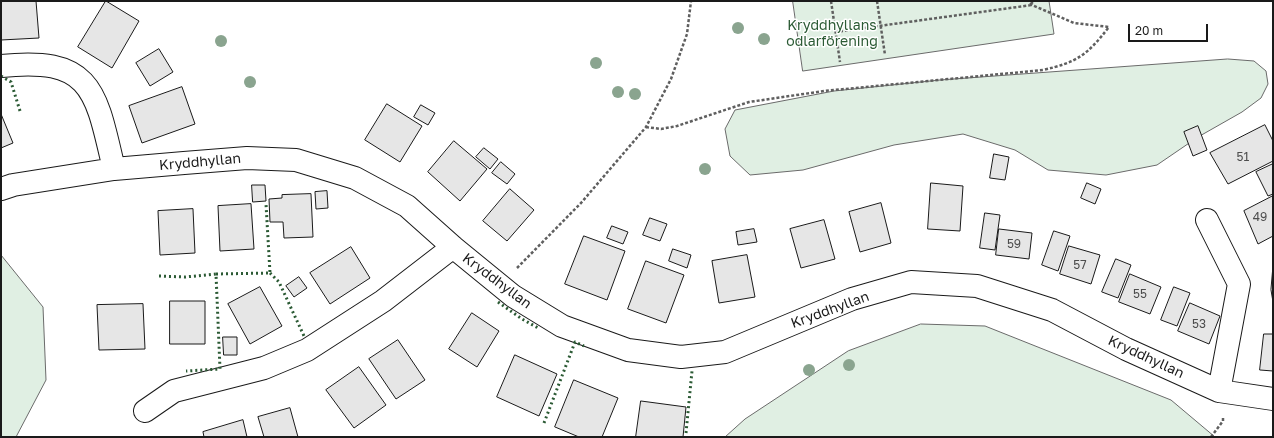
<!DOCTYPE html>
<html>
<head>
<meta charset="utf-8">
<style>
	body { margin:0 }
	#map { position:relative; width:1274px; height:438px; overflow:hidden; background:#fff; font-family:"Golos Text",sans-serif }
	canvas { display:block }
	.frame { position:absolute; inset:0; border:2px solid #1a1a1a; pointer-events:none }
	.scale { position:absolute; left:1128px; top:24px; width:80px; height:18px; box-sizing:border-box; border:2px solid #1a1a1a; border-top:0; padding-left:5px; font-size:12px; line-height:14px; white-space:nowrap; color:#1a1a1a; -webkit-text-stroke:3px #fff; paint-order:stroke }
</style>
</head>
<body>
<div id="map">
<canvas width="1274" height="438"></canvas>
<div class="frame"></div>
<div class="scale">20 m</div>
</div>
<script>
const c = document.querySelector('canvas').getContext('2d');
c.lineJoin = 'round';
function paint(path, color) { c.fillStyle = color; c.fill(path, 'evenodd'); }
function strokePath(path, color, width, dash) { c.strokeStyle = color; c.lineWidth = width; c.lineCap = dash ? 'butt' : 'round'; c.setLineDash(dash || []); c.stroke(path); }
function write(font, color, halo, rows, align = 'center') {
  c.font = font + ' "Golos Text",sans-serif'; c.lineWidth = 3; c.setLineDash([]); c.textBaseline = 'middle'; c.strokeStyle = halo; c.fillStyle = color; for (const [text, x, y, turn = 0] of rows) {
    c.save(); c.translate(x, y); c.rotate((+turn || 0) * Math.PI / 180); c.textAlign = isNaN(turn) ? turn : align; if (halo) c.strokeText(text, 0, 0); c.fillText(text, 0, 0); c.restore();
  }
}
const green = new Path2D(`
	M 793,1 L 1049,1 L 1054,34 L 803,71 Z
	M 1228,59 L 1254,61 L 1266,71 L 1268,84 L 1261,98 L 1242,112 L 1198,137 L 1157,165 L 1106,175 L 1048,170 L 1015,150 L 963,134 L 894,145 L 803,170 L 750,175 L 730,156 L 725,129 L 735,110 L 834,91 L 940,80 Z
	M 1,255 L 43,307 L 46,380 L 16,437 L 1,437 Z
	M 921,324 L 985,326 L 1171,400 L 1215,437 L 725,437 L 745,419 L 848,351 Z`);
paint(green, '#e0efe3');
strokePath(green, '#6a6a6a', 1);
const building = new Path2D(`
	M 1,1 L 36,1 L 39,38 L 1,40 Z
	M 106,1 L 139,21 L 112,68 L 78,47 Z
	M 159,49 L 173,72 L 150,86 L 136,63 Z
	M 182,87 L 195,124 L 142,143 L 129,106 Z
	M 387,104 L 422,126 L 400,162 L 365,140 Z
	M 421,105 L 435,113 L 428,125 L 414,117 Z
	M 1,114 L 13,143 L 1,148 Z
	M 1265,125 L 1273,141 L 1273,161 L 1228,184 L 1210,153 Z
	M 1198,126 L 1207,150 L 1193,156 L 1184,132 Z
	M 454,141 L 487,169 L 460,201 L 428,172 Z
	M 484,148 L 498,159 L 490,169 L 476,157 Z
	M 994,154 L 1009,157 L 1005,180 L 990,178 Z
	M 501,162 L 515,174 L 507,184 L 492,173 Z
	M 1273,164 L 1273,194 L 1268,196 L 1256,172 Z
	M 931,183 L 963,186 L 960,231 L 928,229 Z
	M 1087,183 L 1101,189 L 1095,204 L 1081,198 Z
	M 252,185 L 265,185 L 266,201 L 253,202 Z
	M 510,189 L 534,210 L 507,241 L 483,221 Z
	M 327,191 L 328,208 L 316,209 L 315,192 Z
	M 311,194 L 313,237 L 284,238 L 283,222 L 270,222 L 269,199 L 282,198 L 282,195 Z
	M 1273,196 L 1273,236 L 1258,244 L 1244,211 Z
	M 881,203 L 891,243 L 860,252 L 849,212 Z
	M 251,204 L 254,249 L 220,251 L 218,206 Z
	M 193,209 L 195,253 L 160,255 L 158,211 Z
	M 985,213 L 1000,215 L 995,250 L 980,248 Z
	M 650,218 L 667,224 L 660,241 L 643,235 Z
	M 824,220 L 835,259 L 801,268 L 790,229 Z
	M 612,226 L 628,232 L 623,244 L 607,238 Z
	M 754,229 L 757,242 L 738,245 L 736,232 Z
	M 999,229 L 1032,233 L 1029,259 L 996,255 Z
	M 1054,231 L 1070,236 L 1058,271 L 1042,265 Z
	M 584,236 L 625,251 L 607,300 L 565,284 Z
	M 1069,246 L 1100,255 L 1091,284 L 1060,274 Z
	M 351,247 L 370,278 L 330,304 L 310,273 Z
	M 673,249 L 691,255 L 687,268 L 669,261 Z
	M 747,255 L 755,297 L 719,303 L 712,261 Z
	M 1116,259 L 1131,265 L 1118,298 L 1102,292 Z
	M 646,261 L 684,275 L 666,323 L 628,309 Z
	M 1273,266 L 1273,302 L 1271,290 Z
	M 1130,274 L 1161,287 L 1150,314 L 1119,302 Z
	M 299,277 L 307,288 L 294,297 L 286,286 Z
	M 260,287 L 282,326 L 250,344 L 228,304 Z
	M 1174,287 L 1190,293 L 1177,326 L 1161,320 Z
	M 170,301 L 205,301 L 205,344 L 170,344 Z
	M 1190,303 L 1220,316 L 1209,344 L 1178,331 Z
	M 143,304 L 145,349 L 99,350 L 97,305 Z
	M 472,313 L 499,331 L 477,367 L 449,349 Z
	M 1264,334 L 1273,334 L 1273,371 L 1260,370 Z
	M 223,337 L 237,337 L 237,355 L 224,355 Z
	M 398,340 L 425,380 L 396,399 L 369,359 Z
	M 515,355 L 557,374 L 539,416 L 497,397 Z
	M 359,367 L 386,405 L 354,428 L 326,390 Z
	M 574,380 L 618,398 L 602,437 L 579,437 L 555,427 Z
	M 641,401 L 686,407 L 683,437 L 636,437 Z
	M 290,408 L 298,437 L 264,437 L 258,417 Z
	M 243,420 L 247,437 L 204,437 L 203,432 Z`);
paint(building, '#e6e6e6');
strokePath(building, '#1a1a1a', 1);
const street = new Path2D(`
	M 1,66 C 93,56 96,92 114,169
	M 1,189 L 13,185 L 114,169 L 184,163 L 247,158 L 296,160 L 355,178 L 407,206 L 453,247 L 513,296 L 562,326 L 628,350 L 681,357 L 725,352 L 852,299 L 911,282 L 977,286 L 1052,310 L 1126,349 L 1219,391 L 1273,399
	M 1207,220 L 1239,284 L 1219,391
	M 145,411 L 174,391 L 264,368 L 307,350 L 383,301 L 453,247`);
strokePath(street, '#1a1a1a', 24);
strokePath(new Path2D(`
	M 831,1 L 840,62
	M 877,1 L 885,55
	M 835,32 L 1032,5 L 1032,1
	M 646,127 L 661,129 L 677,126 L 749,102 L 824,91 L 1043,70 C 1078,62 1087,55 1109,27 L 1074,23 L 1032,5 L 1029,1
	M 517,268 L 581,203 L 646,127 L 671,79 L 687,34 L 691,1
	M 1211,437 L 1223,421 L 1223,417`), '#5f5f5f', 2.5, [3, 2]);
strokePath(street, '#fff', 22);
strokePath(new Path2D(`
	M 1,76 L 11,82 L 20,111
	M 270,273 L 279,282 L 304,336
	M 216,274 L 270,273 L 266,204
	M 159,276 L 185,277 L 216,274 L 220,369 L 186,371
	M 498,302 L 522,319 L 540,329
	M 544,423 L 575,342 L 584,346
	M 686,433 L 692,371`), '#2b5a34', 3, [2, 3]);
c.fillStyle = '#8aa48f';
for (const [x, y] of [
	[738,28],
	[764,39],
	[221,41],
	[596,63],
	[250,82],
	[618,92],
	[635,94],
	[705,169],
	[849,365],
	[809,370]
]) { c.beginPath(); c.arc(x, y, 6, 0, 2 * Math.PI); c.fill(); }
write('12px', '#4d4d4d', null, [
	["51",1243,157],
	["49",1260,217],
	["59",1014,244],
	["57",1080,265],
	["55",1140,294],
	["53",1199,324]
]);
write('14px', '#2b5a34', '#fff', [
	["Kryddhyllans",832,26],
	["odlarförening",832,42]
]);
write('14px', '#1a1a1a', '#fff', [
	["Kryddhyllan",200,162,-5],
	["Kryddhyllan",497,281,37],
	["Kryddhyllan",830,310,-20],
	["Kryddhyllan",1146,357,25]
]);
</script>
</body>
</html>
